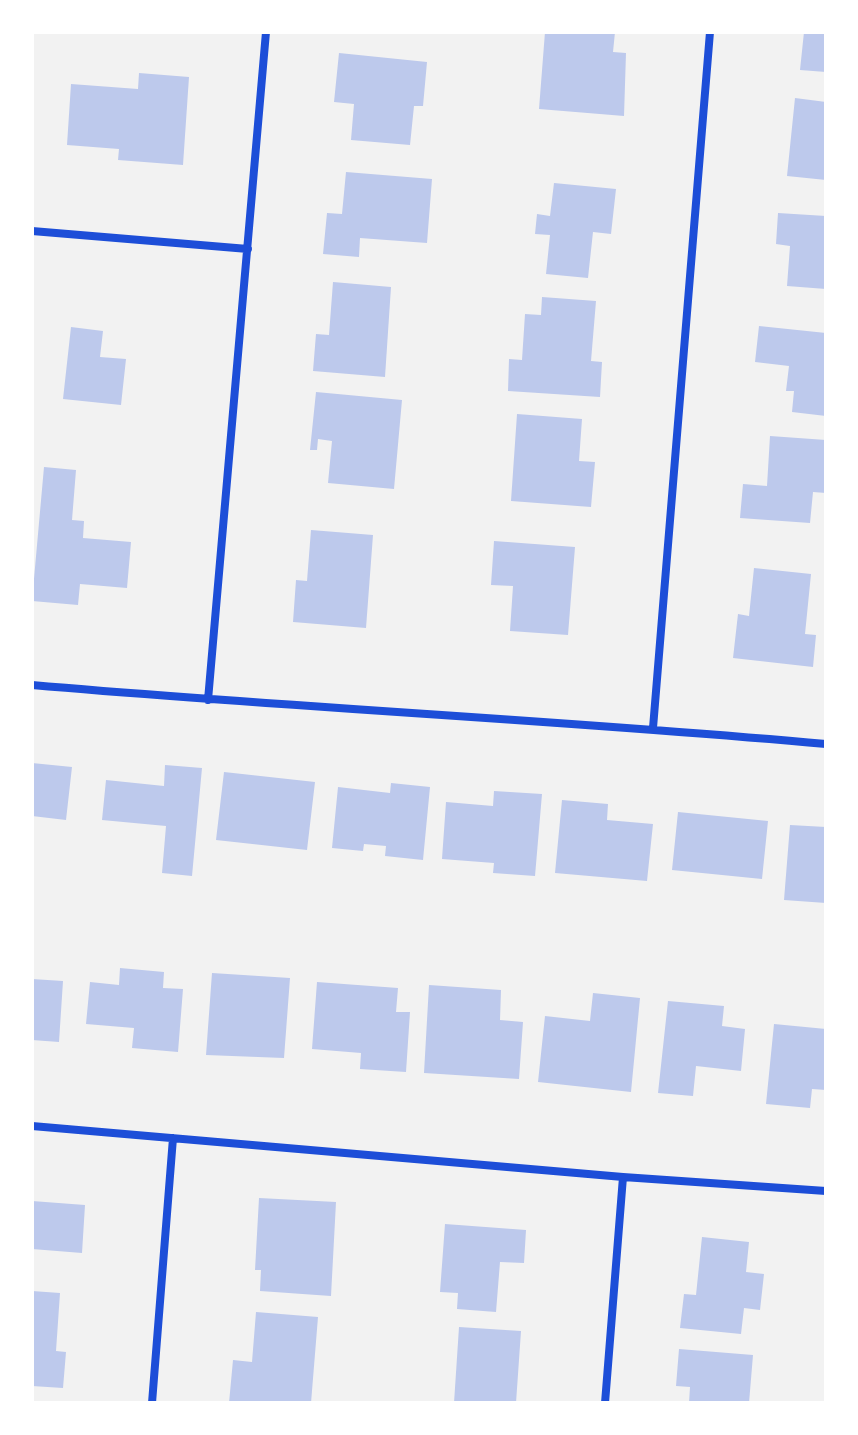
<!DOCTYPE html>
<html>
<head>
<meta charset="utf-8">
<style>
	body { margin:0 }
	#map { position:relative; width:858px; height:1435px; overflow:hidden; background:#f2f2f2; font-family:"Nunito Sans",sans-serif }
	canvas { display:block }
	.frame { position:absolute; inset:0; border:34px solid #fff; pointer-events:none }
</style>
</head>
<body>
<div id="map">
<canvas width="858" height="1435"></canvas>
<div class="frame"></div>
</div>
<script>
const c = document.querySelector('canvas').getContext('2d');
c.lineJoin = 'round';
function paint(path, color) { c.fillStyle = color; c.fill(path, 'evenodd'); }
function strokePath(path, color, width, dash) { c.strokeStyle = color; c.lineWidth = width; c.lineCap = dash ? 'butt' : 'round'; c.setLineDash(dash || []); c.stroke(path); }
paint(new Path2D(`
	M 545,32 L 615,32 L 613,52 L 626,53 L 624,116 L 539,109 Z
	M 804,32 L 826,32 L 826,72 L 800,70 Z
	M 339,53 L 427,62 L 423,106 L 414,106 L 410,145 L 351,140 L 354,104 L 334,102 Z
	M 139,73 L 189,77 L 183,165 L 118,160 L 119,149 L 67,145 L 71,84 L 138,89 Z
	M 795,98 L 826,102 L 826,180 L 787,176 Z
	M 346,172 L 432,179 L 427,243 L 360,238 L 359,257 L 323,254 L 327,213 L 342,214 Z
	M 554,183 L 616,189 L 611,234 L 593,232 L 588,278 L 546,274 L 550,235 L 535,234 L 537,214 L 550,216 Z
	M 778,213 L 826,216 L 826,289 L 787,286 L 790,246 L 776,244 Z
	M 333,282 L 391,287 L 385,377 L 313,371 L 316,334 L 329,335 Z
	M 542,297 L 596,301 L 591,361 L 602,362 L 600,397 L 508,391 L 509,359 L 522,360 L 525,314 L 541,315 Z
	M 759,326 L 826,333 L 826,416 L 792,412 L 794,391 L 786,391 L 789,366 L 755,362 Z
	M 71,327 L 103,331 L 100,357 L 126,359 L 121,405 L 63,399 Z
	M 316,392 L 402,400 L 394,489 L 328,483 L 332,441 L 318,439 L 317,450 L 310,450 Z
	M 517,414 L 582,419 L 579,461 L 595,462 L 591,507 L 511,501 Z
	M 770,436 L 826,440 L 826,493 L 813,492 L 810,523 L 740,518 L 743,484 L 767,486 Z
	M 44,467 L 76,470 L 72,520 L 84,521 L 83,538 L 131,542 L 127,588 L 80,584 L 78,605 L 32,601 Z
	M 311,530 L 373,535 L 366,628 L 293,622 L 296,580 L 307,581 Z
	M 494,541 L 575,547 L 568,635 L 510,631 L 513,586 L 491,585 Z
	M 754,568 L 811,574 L 805,634 L 816,635 L 813,667 L 733,658 L 738,614 L 749,616 Z
	M 32,763 L 72,767 L 66,820 L 32,816 Z
	M 165,765 L 202,768 L 192,876 L 162,873 L 166,826 L 102,820 L 106,780 L 164,786 Z
	M 224,772 L 315,782 L 307,850 L 216,840 Z
	M 391,783 L 430,787 L 423,860 L 385,856 L 386,846 L 364,844 L 363,851 L 332,848 L 338,787 L 390,793 Z
	M 494,791 L 542,794 L 535,876 L 493,873 L 494,863 L 442,859 L 446,802 L 493,806 Z
	M 562,800 L 608,804 L 607,820 L 653,824 L 647,881 L 555,873 Z
	M 678,812 L 768,821 L 762,879 L 672,870 Z
	M 790,825 L 826,827 L 826,903 L 784,900 Z
	M 120,968 L 164,972 L 163,988 L 183,989 L 178,1052 L 132,1048 L 134,1028 L 86,1024 L 90,982 L 119,985 Z
	M 212,973 L 290,978 L 284,1058 L 206,1055 Z
	M 32,979 L 63,981 L 59,1042 L 32,1040 Z
	M 317,982 L 398,988 L 396,1012 L 410,1012 L 406,1072 L 360,1069 L 361,1053 L 312,1049 Z
	M 429,985 L 501,990 L 500,1020 L 523,1022 L 519,1079 L 424,1073 Z
	M 593,993 L 640,998 L 631,1092 L 538,1082 L 545,1016 L 590,1021 Z
	M 668,1001 L 724,1006 L 722,1026 L 745,1029 L 741,1071 L 696,1066 L 693,1096 L 658,1093 Z
	M 774,1024 L 826,1029 L 826,1090 L 812,1089 L 810,1108 L 766,1104 Z
	M 259,1198 L 336,1202 L 331,1296 L 260,1291 L 261,1270 L 255,1270 Z
	M 32,1201 L 85,1205 L 82,1253 L 32,1249 Z
	M 445,1224 L 526,1230 L 524,1263 L 500,1262 L 496,1312 L 457,1309 L 458,1293 L 440,1292 Z
	M 702,1237 L 749,1242 L 746,1272 L 764,1274 L 760,1310 L 744,1308 L 741,1334 L 680,1328 L 684,1294 L 696,1295 Z
	M 32,1291 L 60,1293 L 56,1351 L 66,1352 L 63,1388 L 32,1386 Z
	M 256,1312 L 318,1317 L 311,1403 L 229,1403 L 233,1360 L 252,1362 Z
	M 459,1327 L 521,1331 L 516,1403 L 454,1403 Z
	M 679,1349 L 753,1355 L 749,1403 L 689,1403 L 690,1387 L 676,1386 Z`), '#bdc9ec');
strokePath(new Path2D(`
	M 32,231 L 248,249
	M 32,685 C 296,708 562,720 826,744
	M 208,700 L 266,32
	M 653,728 L 710,32
	M 32,1126 L 623,1177 L 826,1191
	M 152,1403 L 173,1138
	M 605,1403 L 623,1177`), '#1d4ed8', 8);
</script>
</body>
</html>
